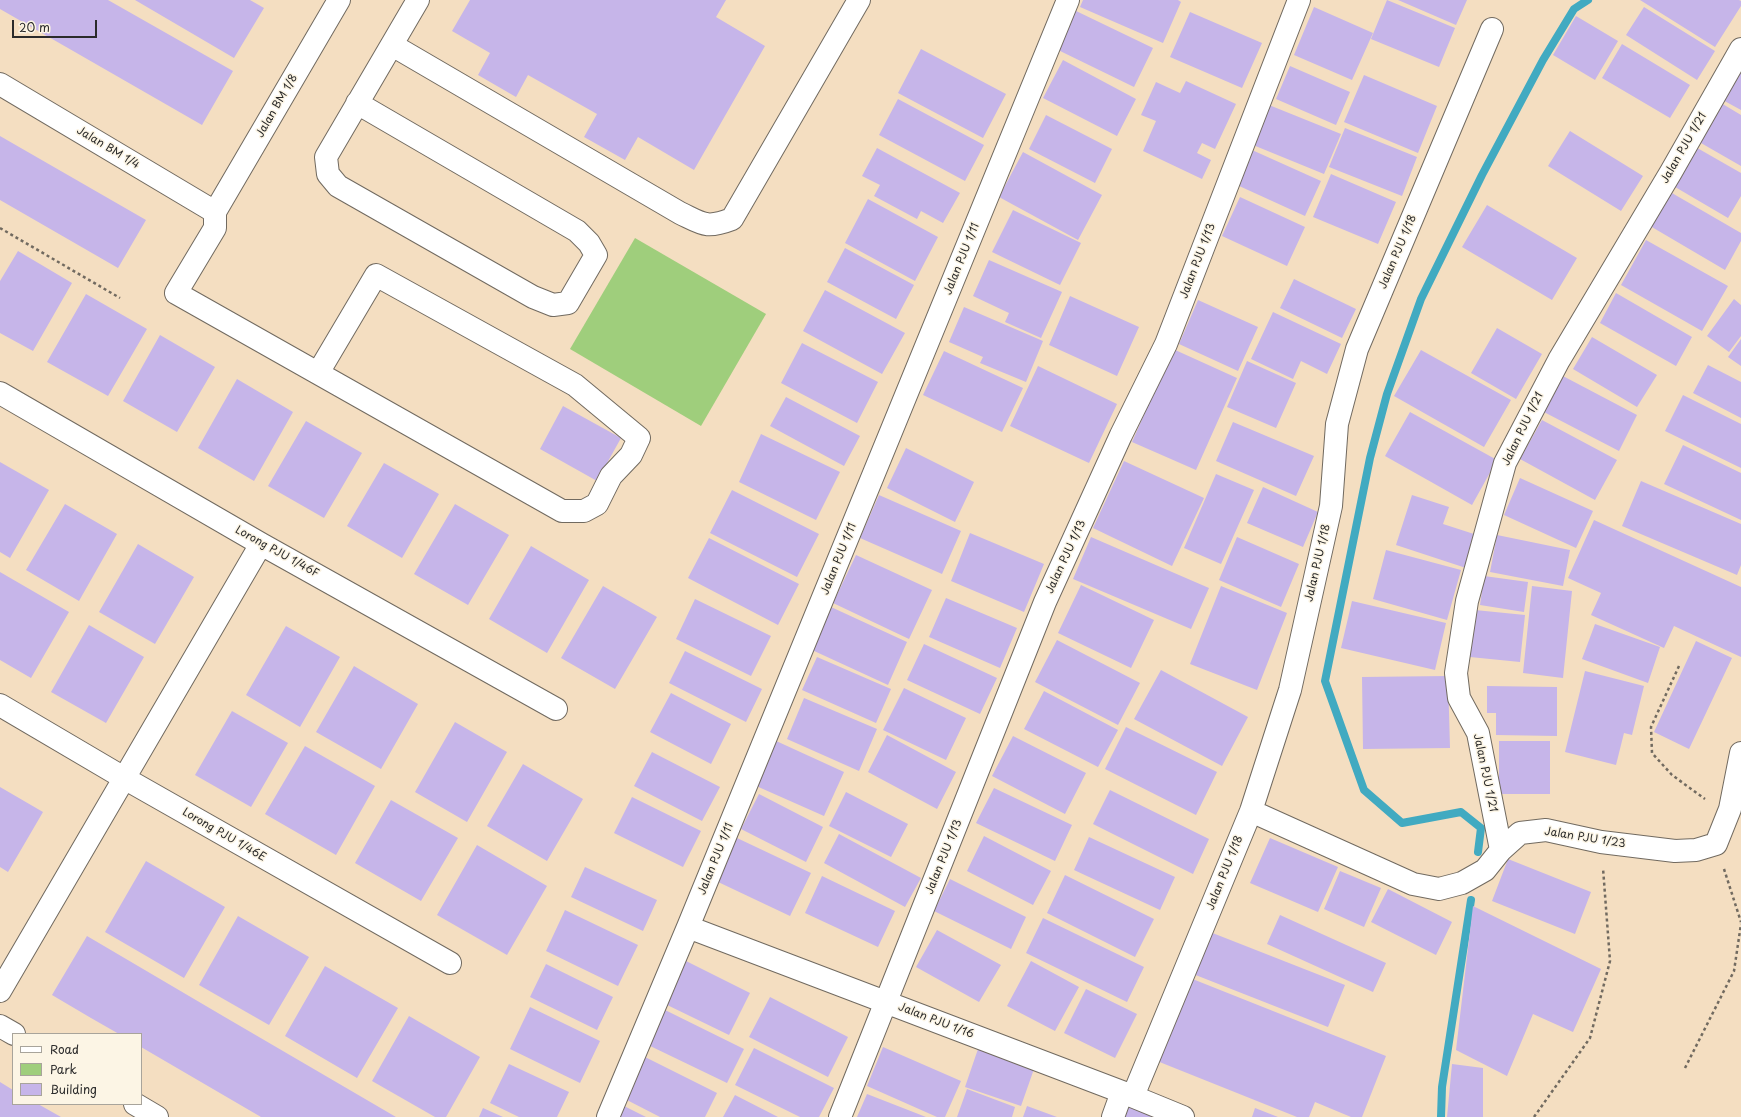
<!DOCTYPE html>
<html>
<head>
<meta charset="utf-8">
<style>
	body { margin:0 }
	#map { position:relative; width:1741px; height:1117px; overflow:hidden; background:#f4dec1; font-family:"Playpen Sans",sans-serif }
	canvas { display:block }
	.legend { position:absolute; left:12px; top:1033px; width:130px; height:72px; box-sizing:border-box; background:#fcf5e5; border:1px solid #a8a49b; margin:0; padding:5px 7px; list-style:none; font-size:12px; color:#2b2b2b }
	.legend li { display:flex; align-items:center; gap:8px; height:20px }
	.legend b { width:20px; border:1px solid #a8a49b }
	.scale { position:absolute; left:12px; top:20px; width:85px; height:18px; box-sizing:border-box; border:2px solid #2b2b2b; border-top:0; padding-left:5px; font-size:12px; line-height:14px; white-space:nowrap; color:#2b2b2b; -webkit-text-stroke:3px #fcf5e5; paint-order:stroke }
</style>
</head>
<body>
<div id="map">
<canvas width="1741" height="1117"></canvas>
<ul class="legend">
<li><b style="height:5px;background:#fff"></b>Road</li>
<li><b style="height:11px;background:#9fce7c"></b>Park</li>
<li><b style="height:11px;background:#c6b5e9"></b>Building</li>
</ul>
<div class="scale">20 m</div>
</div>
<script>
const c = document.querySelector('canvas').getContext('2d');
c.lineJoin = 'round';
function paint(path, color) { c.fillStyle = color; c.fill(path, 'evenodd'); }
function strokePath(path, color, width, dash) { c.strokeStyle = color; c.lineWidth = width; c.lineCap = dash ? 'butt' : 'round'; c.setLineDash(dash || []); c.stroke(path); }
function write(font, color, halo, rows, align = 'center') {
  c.font = font + ' "Playpen Sans",sans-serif'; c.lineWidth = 3; c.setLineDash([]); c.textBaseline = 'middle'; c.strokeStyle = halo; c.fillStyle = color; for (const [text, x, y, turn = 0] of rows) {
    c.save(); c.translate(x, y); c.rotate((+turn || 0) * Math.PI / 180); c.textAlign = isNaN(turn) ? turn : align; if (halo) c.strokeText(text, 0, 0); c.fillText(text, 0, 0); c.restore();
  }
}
paint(new Path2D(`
	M 635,238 L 766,314 L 701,426 L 570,349 Z`), '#9fce7c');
strokePath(new Path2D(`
	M 1478,852 L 1481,828 L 1461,812 L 1402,823 L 1364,790 L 1325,681 L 1370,458 L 1387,394 L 1421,299 L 1482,175 L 1543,60 L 1574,9 L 1588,0
	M 1441,1117 L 1442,1087 L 1471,900`), '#41aac1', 8);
paint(new Path2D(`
	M 0,0 L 108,0 L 233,71 L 202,125 L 0,9 Z
	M 135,0 L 250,0 L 264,8 L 234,58 Z
	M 470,0 L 726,0 L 716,17 L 765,46 L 694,170 L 638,137 L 625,160 L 584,137 L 597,114 L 528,75 L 516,97 L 478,75 L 490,53 L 452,31 Z
	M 1083,0 L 1178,0 L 1181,2 L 1163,43 L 1080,7 Z
	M 1387,0 L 1455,28 L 1439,67 L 1371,39 Z
	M 1398,0 L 1467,0 L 1456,25 Z
	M 1640,0 L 1739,0 L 1741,1 L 1741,6 L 1715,47 Z
	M 1314,7 L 1373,33 L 1352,80 L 1294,55 Z
	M 1644,7 L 1715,51 L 1697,80 L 1626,35 Z
	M 1074,10 L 1153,48 L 1134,87 L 1056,49 Z
	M 1190,12 L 1262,43 L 1242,88 L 1170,57 Z
	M 1576,16 L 1618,41 L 1595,80 L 1553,55 Z
	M 1622,44 L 1690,85 L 1670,118 L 1602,78 Z
	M 921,49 L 1006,94 L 983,138 L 898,93 Z
	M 1741,59 L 1741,110 L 1719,98 Z
	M 1063,60 L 1136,99 L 1117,136 L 1043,98 Z
	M 1290,66 L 1350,92 L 1336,125 L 1276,99 Z
	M 1364,75 L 1437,106 L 1418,153 L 1344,122 Z
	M 1186,81 L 1236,104 L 1215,149 L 1202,143 L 1197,153 L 1211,160 L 1202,179 L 1143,151 L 1156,121 L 1141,115 L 1156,82 L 1180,93 Z
	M 898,99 L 984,145 L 965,181 L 879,135 Z
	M 1716,100 L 1741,115 L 1741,166 L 1694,139 Z
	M 1269,105 L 1341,134 L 1324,174 L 1253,145 Z
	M 1046,115 L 1112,149 L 1095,183 L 1029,149 Z
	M 1345,128 L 1417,157 L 1402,196 L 1329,167 Z
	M 1570,131 L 1643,176 L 1621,211 L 1548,166 Z
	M 0,136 L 146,220 L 118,268 L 0,200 Z
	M 1692,145 L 1741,173 L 1741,196 L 1728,218 L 1670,184 Z
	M 877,148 L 960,193 L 943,223 L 921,211 L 917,219 L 874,196 L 880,185 L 862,176 Z
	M 1252,150 L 1321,181 L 1305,216 L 1237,185 Z
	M 1023,152 L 1102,195 L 1078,240 L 999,197 Z
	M 1331,174 L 1396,202 L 1378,244 L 1313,217 Z
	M 1665,189 L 1741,233 L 1741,241 L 1725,270 L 1645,223 Z
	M 1240,197 L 1305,227 L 1287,266 L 1222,236 Z
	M 868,199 L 938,237 L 915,281 L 845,243 Z
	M 1487,205 L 1577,258 L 1552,300 L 1462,247 Z
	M 1013,210 L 1081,243 L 1060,285 L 992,252 Z
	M 1646,240 L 1728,286 L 1702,331 L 1621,285 Z
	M 845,248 L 914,285 L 896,319 L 827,282 Z
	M 18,251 L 72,283 L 33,351 L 0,333 L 0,281 Z
	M 989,260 L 1062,292 L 1041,338 L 1005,322 L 1009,313 L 973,296 Z
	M 1294,279 L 1356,309 L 1342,338 L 1280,308 Z
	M 825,290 L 905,333 L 882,374 L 803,331 Z
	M 1616,293 L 1692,337 L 1676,366 L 1600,323 Z
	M 86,294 L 147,329 L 108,396 L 47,362 Z
	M 1070,296 L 1139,327 L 1117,376 L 1049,345 Z
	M 1734,299 L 1741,305 L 1741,336 L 1729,352 L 1707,336 Z
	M 1198,300 L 1258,327 L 1238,371 L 1179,344 Z
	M 964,307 L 1043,341 L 1026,382 L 980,363 L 983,357 L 949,342 Z
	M 1273,312 L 1341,344 L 1327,374 L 1301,361 L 1293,379 L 1251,359 Z
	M 1497,328 L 1542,354 L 1516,399 L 1471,373 Z
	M 160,335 L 215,367 L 177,432 L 123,401 Z
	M 1592,337 L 1657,375 L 1637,407 L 1573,369 Z
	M 1741,339 L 1741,366 L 1728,357 Z
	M 802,343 L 878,382 L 857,423 L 781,383 Z
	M 1173,349 L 1237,378 L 1196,470 L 1132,442 Z
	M 1421,350 L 1511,400 L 1484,447 L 1394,396 Z
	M 944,351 L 1023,388 L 1002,432 L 923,395 Z
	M 1247,361 L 1296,383 L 1276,428 L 1227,407 Z
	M 1708,365 L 1741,382 L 1741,418 L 1693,393 Z
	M 1038,366 L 1117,404 L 1089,463 L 1010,426 Z
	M 1561,375 L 1637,415 L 1619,451 L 1542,411 Z
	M 237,379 L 293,412 L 254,481 L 198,448 Z
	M 1683,395 L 1741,424 L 1741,468 L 1665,431 Z
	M 786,397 L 860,436 L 844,466 L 770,426 Z
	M 563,406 L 621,438 L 597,481 L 540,449 Z
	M 1410,412 L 1497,460 L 1472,505 L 1385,456 Z
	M 1542,420 L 1617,460 L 1595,500 L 1520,459 Z
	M 306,421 L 362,453 L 324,518 L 268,486 Z
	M 1233,422 L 1314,456 L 1296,496 L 1216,461 Z
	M 761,434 L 840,472 L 816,520 L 739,482 Z
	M 1683,445 L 1741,473 L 1741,520 L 1664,484 Z
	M 906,448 L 974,482 L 955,522 L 887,488 Z
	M 1124,461 L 1204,498 L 1172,566 L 1093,528 Z
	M 0,462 L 49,490 L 10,558 L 0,552 Z
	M 384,463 L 439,494 L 402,558 L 347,526 Z
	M 1216,474 L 1254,490 L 1221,564 L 1184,548 Z
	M 1520,478 L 1593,511 L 1576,548 L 1504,515 Z
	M 1641,481 L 1741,524 L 1741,565 L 1737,575 L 1622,526 Z
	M 1263,487 L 1318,512 L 1303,547 L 1247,523 Z
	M 732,490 L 819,534 L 797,577 L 710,533 Z
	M 879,495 L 961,531 L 942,574 L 860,538 Z
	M 1412,495 L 1449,507 L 1443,524 L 1477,535 L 1466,568 L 1396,545 Z
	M 65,504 L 117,534 L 79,601 L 26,570 Z
	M 455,504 L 509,535 L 468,605 L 414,574 Z
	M 1594,520 L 1741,587 L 1741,657 L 1674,626 L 1664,648 L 1591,615 L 1601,593 L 1568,578 Z
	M 970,533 L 1044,564 L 1024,612 L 951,581 Z
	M 1497,535 L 1570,550 L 1563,586 L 1490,572 Z
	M 1091,537 L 1209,588 L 1191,629 L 1073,579 Z
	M 1237,537 L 1299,564 L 1281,607 L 1219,580 Z
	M 709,538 L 799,584 L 778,625 L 688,578 Z
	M 138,544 L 194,577 L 155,644 L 99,612 Z
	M 531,546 L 589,580 L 547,653 L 489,619 Z
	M 1386,550 L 1461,570 L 1447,620 L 1373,599 Z
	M 856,555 L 932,590 L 909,639 L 833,603 Z
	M 0,572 L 69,612 L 31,678 L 0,660 Z
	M 1484,576 L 1528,582 L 1524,612 L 1480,605 Z
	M 1081,585 L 1154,620 L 1131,668 L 1058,633 Z
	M 603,586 L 657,617 L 615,689 L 561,658 Z
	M 1221,586 L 1287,613 L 1257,690 L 1190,664 Z
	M 1532,586 L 1572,591 L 1563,678 L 1523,673 Z
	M 946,598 L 1017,628 L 1000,668 L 929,637 Z
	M 695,599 L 771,636 L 751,676 L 676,639 Z
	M 1352,601 L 1446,623 L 1435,670 L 1341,648 Z
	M 831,607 L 907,642 L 888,685 L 812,650 Z
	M 1475,610 L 1525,615 L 1520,662 L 1470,657 Z
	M 1595,624 L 1660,647 L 1648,683 L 1582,659 Z
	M 89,625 L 144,657 L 106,723 L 51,692 Z
	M 286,626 L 340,657 L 300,727 L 246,695 Z
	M 1057,640 L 1140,683 L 1118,725 L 1035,682 Z
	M 1696,641 L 1732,658 L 1689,749 L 1654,732 Z
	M 924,644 L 997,678 L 980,714 L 907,680 Z
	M 685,651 L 762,689 L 746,722 L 669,683 Z
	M 817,657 L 891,689 L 876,723 L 802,690 Z
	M 354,666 L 418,704 L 381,769 L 316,732 Z
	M 1161,670 L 1248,717 L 1222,766 L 1134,719 Z
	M 1585,671 L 1644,686 L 1632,735 L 1624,733 L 1616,765 L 1565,752 Z
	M 1448,676 L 1450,748 L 1363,749 L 1362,677 Z
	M 1487,686 L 1557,687 L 1557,736 L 1496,735 L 1496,713 L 1487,713 Z
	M 904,688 L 966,718 L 946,760 L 883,730 Z
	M 1044,691 L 1118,730 L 1098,767 L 1024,729 Z
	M 671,693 L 731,724 L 711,764 L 650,732 Z
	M 804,698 L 877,729 L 859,771 L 787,739 Z
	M 232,711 L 288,743 L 251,807 L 195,775 Z
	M 455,722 L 507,752 L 467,822 L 415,792 Z
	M 1126,727 L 1217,772 L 1196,815 L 1105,769 Z
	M 887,735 L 956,772 L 937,809 L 868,772 Z
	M 1013,736 L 1086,773 L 1065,814 L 992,776 Z
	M 774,740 L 844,772 L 824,816 L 754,785 Z
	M 1499,741 L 1550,741 L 1550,794 L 1499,794 Z
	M 305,746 L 375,786 L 336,855 L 265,814 Z
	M 652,752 L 720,787 L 702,821 L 634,786 Z
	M 523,764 L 583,799 L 547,861 L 487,826 Z
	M 0,787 L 43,812 L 8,872 L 0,867 Z
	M 994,788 L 1072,825 L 1055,861 L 976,823 Z
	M 1110,790 L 1209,839 L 1193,874 L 1093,824 Z
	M 846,792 L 908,824 L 891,857 L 829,826 Z
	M 759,794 L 823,827 L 806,862 L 741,829 Z
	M 632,797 L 701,831 L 683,867 L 614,833 Z
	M 391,800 L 458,838 L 421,901 L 355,863 Z
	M 839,834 L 921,878 L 905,907 L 824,863 Z
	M 984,836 L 1051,871 L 1033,905 L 967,871 Z
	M 1089,837 L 1175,877 L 1160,910 L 1074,870 Z
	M 737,838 L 811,873 L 790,916 L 716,881 Z
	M 1270,838 L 1338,867 L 1318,912 L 1250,883 Z
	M 477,845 L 547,886 L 507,955 L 437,915 Z
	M 1508,859 L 1591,892 L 1575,934 L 1492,901 Z
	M 146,861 L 225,907 L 184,978 L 105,932 Z
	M 585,867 L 657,900 L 643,931 L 571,897 Z
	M 1340,871 L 1381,888 L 1364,927 L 1324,909 Z
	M 1065,875 L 1154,919 L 1135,957 L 1047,913 Z
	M 822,876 L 895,911 L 878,947 L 805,913 Z
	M 950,879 L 1026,917 L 1011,949 L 934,911 Z
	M 1388,889 L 1452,922 L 1436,955 L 1371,922 Z
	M 1473,906 L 1601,969 L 1573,1032 L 1533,1014 L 1507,1076 L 1456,1050 Z
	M 565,910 L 638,945 L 618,986 L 546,951 Z
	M 1280,915 L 1386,963 L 1373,992 L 1267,944 Z
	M 238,916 L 309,957 L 269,1025 L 199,985 Z
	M 1043,918 L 1144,967 L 1127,1002 L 1026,953 Z
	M 937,930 L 1001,965 L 979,1002 L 916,967 Z
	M 1210,932 L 1345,985 L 1328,1027 L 1193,974 Z
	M 87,936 L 223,1016 L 396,1117 L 261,1117 L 141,1047 L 141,1034 L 119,1034 L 91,1018 L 52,995 Z
	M 682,959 L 750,993 L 729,1035 L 661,1002 Z
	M 1031,961 L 1079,987 L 1055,1031 L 1007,1006 Z
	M 546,964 L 613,997 L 597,1030 L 530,997 Z
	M 325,966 L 398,1008 L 357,1078 L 285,1036 Z
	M 1190,978 L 1386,1056 L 1362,1117 L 1351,1117 L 1315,1102 L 1309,1117 L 1297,1117 L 1157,1061 Z
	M 1086,989 L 1137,1014 L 1115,1058 L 1064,1033 Z
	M 770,997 L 848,1037 L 828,1077 L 749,1037 Z
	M 530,1007 L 600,1041 L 580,1083 L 510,1049 Z
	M 663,1009 L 744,1049 L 727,1083 L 646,1044 Z
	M 409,1016 L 480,1057 L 446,1117 L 435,1117 L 372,1081 Z
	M 883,1047 L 961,1081 L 945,1117 L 937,1117 L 867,1086 Z
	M 754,1048 L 834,1088 L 819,1117 L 800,1117 L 735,1085 Z
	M 978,1049 L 1034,1069 L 1021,1106 L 965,1087 Z
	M 643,1056 L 717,1093 L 705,1117 L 660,1117 L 623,1098 Z
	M 509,1064 L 569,1092 L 557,1117 L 519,1117 L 490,1103 Z
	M 1452,1064 L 1483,1068 L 1483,1117 L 1447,1117 Z
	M 0,1082 L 13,1090 L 13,1104 L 38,1104 L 61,1117 L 0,1117 Z
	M 967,1089 L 1015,1107 L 1012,1117 L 957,1117 Z
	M 867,1094 L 926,1117 L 857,1117 Z
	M 735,1095 L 778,1117 L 723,1117 Z
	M 620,1104 L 646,1117 L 614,1117 Z
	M 1125,1105 L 1154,1117 L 1120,1117 Z
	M 1027,1106 L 1057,1117 L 1023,1117 Z
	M 483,1108 L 503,1117 L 479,1117 Z
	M 1255,1108 L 1278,1117 L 1252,1117 Z`), '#c6b5e9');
const minor = new Path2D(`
	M 392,45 L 680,213 C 703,224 706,229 732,219 L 859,0
	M 0,84 L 215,212
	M 357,103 L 577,231 L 589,243 L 596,255 L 568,303 L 553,305 L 533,297 L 338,186 L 328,174 L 326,157 L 418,0
	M 215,212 L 215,228 L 176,293 L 562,511 L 584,511 L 597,504 L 611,476 L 631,455 L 639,438 L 575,385 L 376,275 L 318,373
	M 215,212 L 339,0
	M 0,393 L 261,544 L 556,709
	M 0,705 L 124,778 L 450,963
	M 1251,811 L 1413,884 L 1439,889 L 1462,883 L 1485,870 L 1501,850 L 1520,833 L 1546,830 L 1601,842 L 1675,851 L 1696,850 L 1716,844 L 1730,809 L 1741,753
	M 1501,850 L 1478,733 L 1459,698 L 1456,673 L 1467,601 L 1505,463 L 1559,360 L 1671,172 L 1741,49
	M 688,927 L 1122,1092 L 1183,1117
	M 0,991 L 261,544
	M 0,1026 L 14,1034
	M 1133,1096 L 1251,811 L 1290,690 L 1331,506 L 1337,424 L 1357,349 L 1492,29
	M 135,1104 L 157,1117
	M 608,1117 L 688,927 L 1068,0
	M 840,1117 L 1045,602 L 1121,435 L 1166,344 L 1299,0
	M 1113,1117 L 1122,1092`);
strokePath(minor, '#716a60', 24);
strokePath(new Path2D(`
	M 0,228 L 120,298
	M 1679,666 L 1651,727 L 1652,753 L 1672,775 L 1705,799
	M 1724,869 L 1741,922
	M 1685,1068 L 1734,971 L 1741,924
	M 1534,1117 L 1590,1038 L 1610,961 L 1603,868`), '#716a60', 2.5, [3, 3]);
strokePath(minor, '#fff', 22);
write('11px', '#2b2b2b', '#fcf5e5', [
	["Jalan BM 1/8",277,106,-60],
	["Jalan BM 1/4",108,148,31],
	["Jalan PJU 1/21",1684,148,-60],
	["Jalan PJU 1/18",1398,252,-67],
	["Jalan PJU 1/11",962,259,-68],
	["Jalan PJU 1/13",1198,261,-69],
	["Jalan PJU 1/21",1523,429,-64],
	["Lorong PJU 1/46F",277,552,29],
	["Jalan PJU 1/13",1066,557,-65],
	["Jalan PJU 1/11",839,559,-68],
	["Jalan PJU 1/18",1318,563,-77],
	["Jalan PJU 1/21",1485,773,78],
	["Lorong PJU 1/46E",224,835,30],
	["Jalan PJU 1/23",1585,838,9],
	["Jalan PJU 1/13",944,857,-68],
	["Jalan PJU 1/11",716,859,-68],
	["Jalan PJU 1/18",1225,873,-68],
	["Jalan PJU 1/16",936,1021,21]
]);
</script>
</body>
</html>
